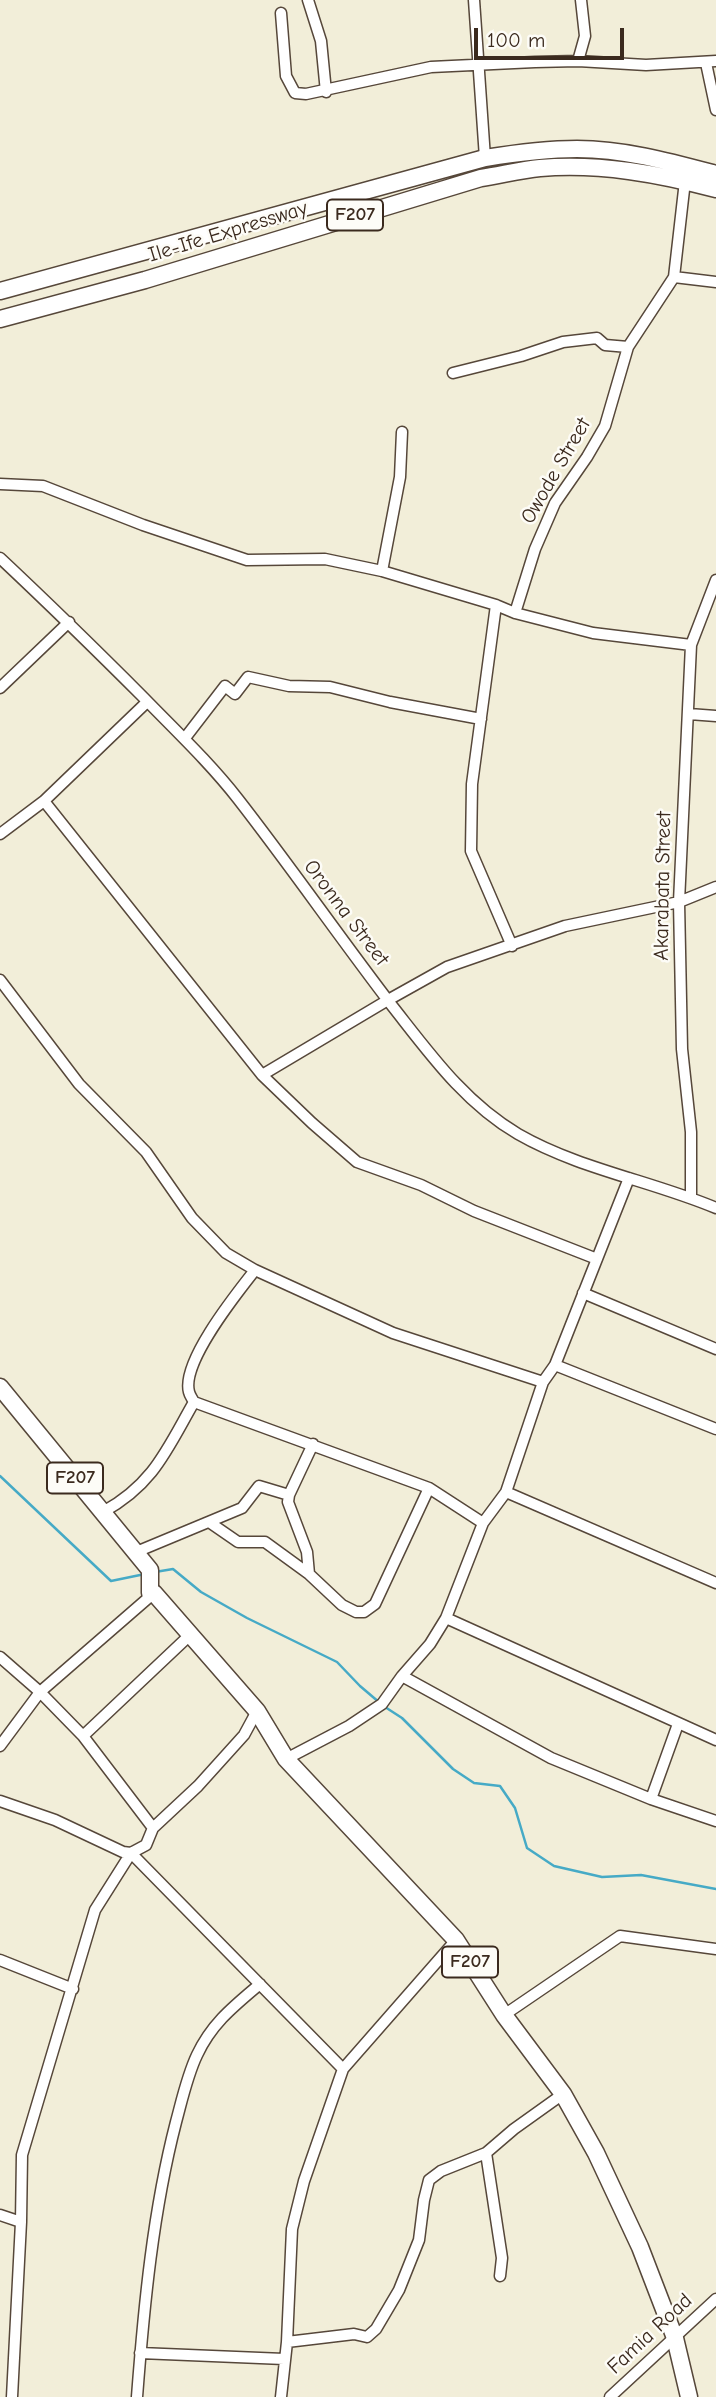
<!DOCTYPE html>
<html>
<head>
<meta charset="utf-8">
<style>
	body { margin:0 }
	#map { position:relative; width:716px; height:2397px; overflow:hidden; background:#f2eed9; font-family:"Comic Neue",sans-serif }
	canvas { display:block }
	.scale { position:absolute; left:474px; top:28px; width:150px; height:32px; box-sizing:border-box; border:4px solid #3b2a1e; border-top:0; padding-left:9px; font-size:21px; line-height:24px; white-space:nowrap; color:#3b2a1e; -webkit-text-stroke:5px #fdfcf7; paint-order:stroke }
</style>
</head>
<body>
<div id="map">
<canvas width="716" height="2397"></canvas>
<div class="scale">100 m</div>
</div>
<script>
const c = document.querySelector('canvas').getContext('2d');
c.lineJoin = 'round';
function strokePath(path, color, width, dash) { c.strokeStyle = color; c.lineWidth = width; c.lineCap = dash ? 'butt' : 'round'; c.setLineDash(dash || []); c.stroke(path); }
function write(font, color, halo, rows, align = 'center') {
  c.font = font + ' "Comic Neue",sans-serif'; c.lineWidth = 5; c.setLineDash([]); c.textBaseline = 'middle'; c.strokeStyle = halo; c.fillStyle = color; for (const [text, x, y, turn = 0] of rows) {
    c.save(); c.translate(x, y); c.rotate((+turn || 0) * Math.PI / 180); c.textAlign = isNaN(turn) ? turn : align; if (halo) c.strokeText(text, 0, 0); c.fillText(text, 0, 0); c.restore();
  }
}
strokePath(new Path2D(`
	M 0,1476 L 111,1581 L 145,1574
	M 155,1572 L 173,1569 L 201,1592 L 247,1618 L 337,1662 L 360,1686 L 380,1703
	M 385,1707 L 402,1718 L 453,1769 L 474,1783 L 500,1786 L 515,1808 L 527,1848 L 554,1866 L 602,1877 L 641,1875 L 716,1889`), '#46aac6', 2.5);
const street = new Path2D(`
	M 308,0 L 321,41 L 326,92
	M 474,0 L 485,158
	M 281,13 L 286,76 L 295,93 L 306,94 L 431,67 L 535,62 L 578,61 L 646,65 L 716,61
	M 578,61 L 585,36 L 581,0
	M 706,63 L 716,110
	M 674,277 L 716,282
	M 453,373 L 521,356 L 563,342 L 597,338 L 605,345 L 628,347
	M 0,484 L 43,486 L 143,525 L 247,560 L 325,559 L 382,571 L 496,605 L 515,613 L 593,633 L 691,645
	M 0,558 C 49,604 97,651 144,698 C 176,731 210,763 238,799 C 291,867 340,938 393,1007 C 430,1054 465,1103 518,1134 C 579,1169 652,1181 716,1208
	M 382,571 L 400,477 L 402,432
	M 496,605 L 472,784 L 471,851 L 512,946
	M 515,613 L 535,549 L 555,503 L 587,457 L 605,426 L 628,347 L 674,277 L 685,181
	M 0,688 L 69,622
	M 689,714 L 716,716
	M 185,738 L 225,686 L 235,694 L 248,677 L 289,686 L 330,687 L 390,702 L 481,719
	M 44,801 L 262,1075 L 312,1123 L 357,1162 L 421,1185 L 474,1211 L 597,1259
	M 0,834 L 44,801 L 147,702
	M 0,980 L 79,1084 L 146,1152 L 192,1218 L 226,1253 L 255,1270 L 393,1333 L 543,1382
	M 262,1075 L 388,1000 L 447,967 L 565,926 L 679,902 L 716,887
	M 691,1198 L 691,1132 L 682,1049 L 679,902 L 691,645 L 716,580
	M 255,1270 C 237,1293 181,1362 189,1392 C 190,1396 192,1398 194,1402 L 429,1488 L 483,1523
	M 583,1293 L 716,1349
	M 555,1365 L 716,1429
	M 506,1492 L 716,1583
	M 289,1495 L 288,1502 L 307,1552 L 309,1574
	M 103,1512 C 154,1484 167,1449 194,1402
	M 209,1522 L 238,1542 L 265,1542 L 309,1574 L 342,1605 L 356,1612 L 364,1612 L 375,1604 L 429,1488
	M 138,1557 L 141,1550 L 242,1508 L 259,1486 L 289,1495 L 313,1444
	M 446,1618 L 716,1740
	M 0,1657 L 40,1692 L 83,1736 L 153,1828
	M 402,1676 L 551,1758 L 651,1799 L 678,1724
	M 83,1736 L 191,1634
	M 0,1746 L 40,1692 L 154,1593
	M 286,1759 L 349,1726 L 382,1704 L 402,1676 L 430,1644 L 446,1618 L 483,1523 L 506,1492 L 543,1382 L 555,1365 L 629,1178
	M 651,1799 L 716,1821
	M 0,1801 L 55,1820 L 123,1852 L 131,1853 L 343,2069
	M 0,1960 L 73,1989
	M 504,2015 L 620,1936 L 716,1949
	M 486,2153 L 502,2258 L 500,2276
	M 0,2215 L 21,2222
	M 287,2342 L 354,2334 L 367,2337 L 376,2329 L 399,2290 L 419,2240 L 424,2200 L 429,2180 L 441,2171 L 486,2153 L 514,2129 L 563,2094
	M 140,2353 L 284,2359
	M 12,2397 L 21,2222 L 22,2155 L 95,1910 L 131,1853 L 146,1845 L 153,1828 L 198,1786 L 244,1735 L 257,1711
	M 137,2397 C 144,2305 153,2211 176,2122 C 182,2100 187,2076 197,2055 C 212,2023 234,2006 260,1984
	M 281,2397 L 287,2342 L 292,2229 L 304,2181 L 343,2069 L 456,1940
	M 610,2397 L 716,2299`);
const primary = new Path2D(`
	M 0,291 L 485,158 C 516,153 546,149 577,149 C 624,149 671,162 716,174
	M 0,319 L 145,280 L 481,178 C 501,175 520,170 540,168 C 600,163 659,174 716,189
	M 0,1387 L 150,1570 L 150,1593 L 154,1593 L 257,1711 L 286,1759 L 456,1940 L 504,2015 L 563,2094 L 596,2153 L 640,2247 L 675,2338 L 689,2397`);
strokePath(street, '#56473a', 13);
strokePath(primary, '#56473a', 19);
strokePath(street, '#fff', 10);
strokePath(primary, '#fff', 16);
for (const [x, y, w] of [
	[355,215,56],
	[75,1478,56],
	[470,1962,56]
]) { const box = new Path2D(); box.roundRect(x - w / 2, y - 15.5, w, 31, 5); c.fillStyle = '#fdfcf7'; c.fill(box); strokePath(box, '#3b2a1e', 2); }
write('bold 19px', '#3b2a1e', null, [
	["F207",355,215],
	["F207",75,1478],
	["F207",470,1962]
]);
write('21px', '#3b2a1e', '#fdfcf7', [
	["Ile-Ife Expressway",228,232,-17],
	["Owode Street",556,471,-60],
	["Akarabata Street",663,886,-89],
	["Oronna Street",346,913,53],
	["Famia Road",650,2334,-43]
]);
</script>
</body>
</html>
